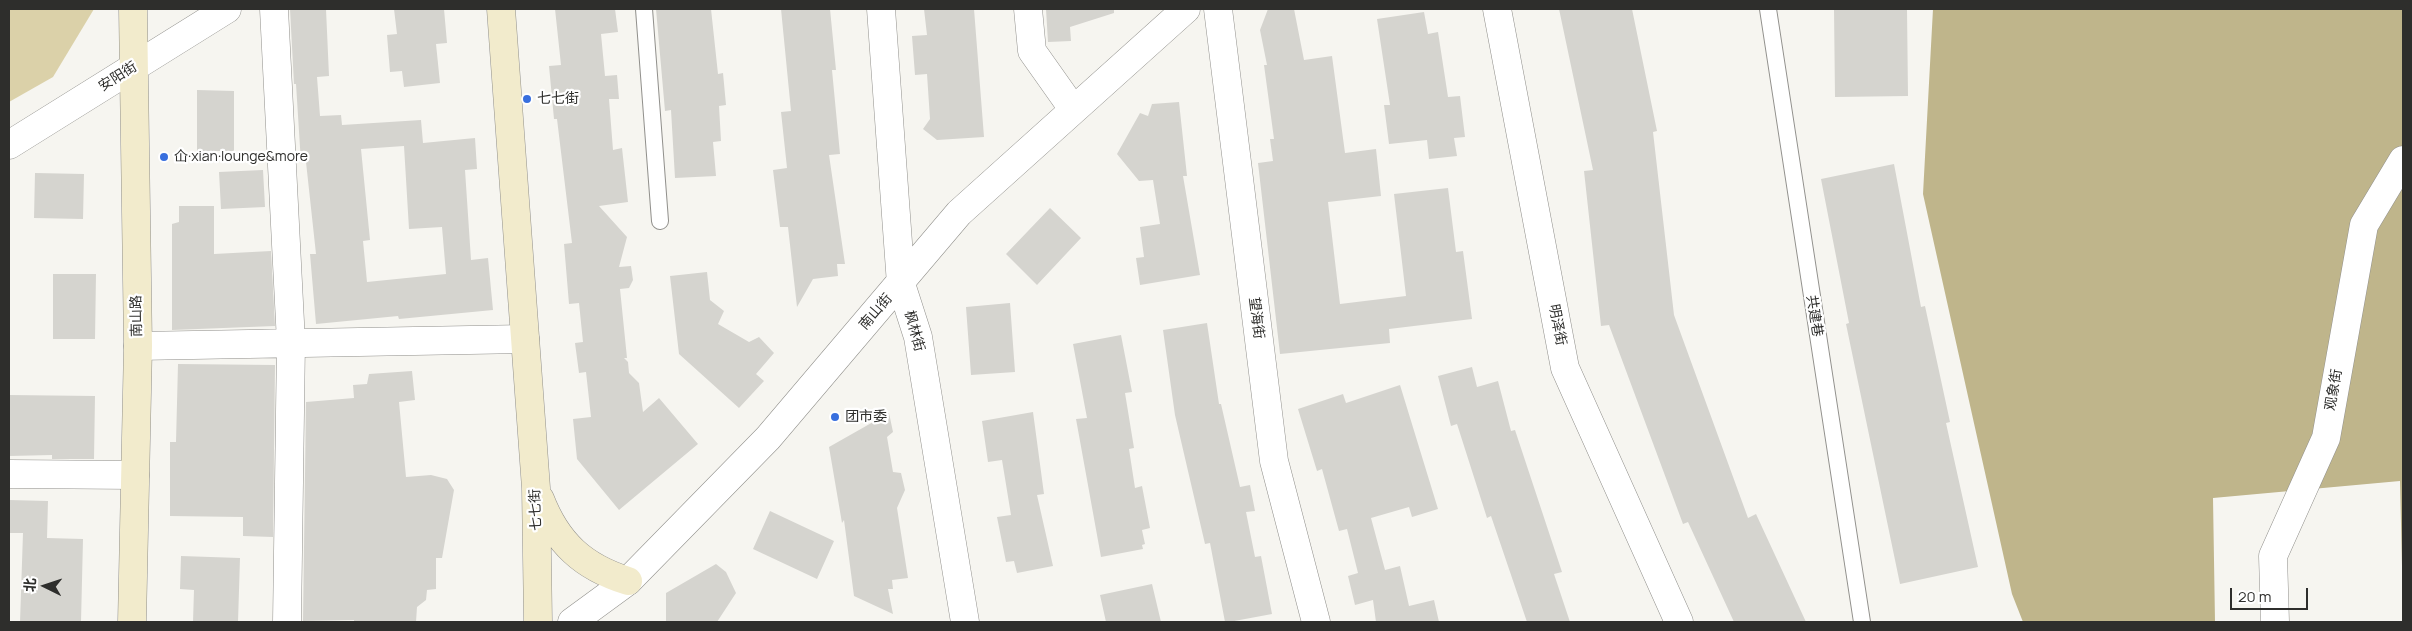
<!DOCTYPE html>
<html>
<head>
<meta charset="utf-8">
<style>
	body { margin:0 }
	#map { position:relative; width:2412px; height:631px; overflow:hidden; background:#f6f5f0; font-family:Manrope,"Noto Sans SC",sans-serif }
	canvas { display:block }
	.frame { position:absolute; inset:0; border:10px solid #2e2e2c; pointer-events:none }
	.north { position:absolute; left:20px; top:561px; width:50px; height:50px; -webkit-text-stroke:4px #fff; paint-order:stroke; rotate:274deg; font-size:14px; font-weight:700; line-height:20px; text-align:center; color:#2e2e2c }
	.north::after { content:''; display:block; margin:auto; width:18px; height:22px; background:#2e2e2c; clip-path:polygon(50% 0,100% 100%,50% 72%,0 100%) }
	.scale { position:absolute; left:2230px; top:588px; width:78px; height:22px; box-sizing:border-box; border:2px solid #2e2e2c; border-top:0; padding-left:6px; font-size:15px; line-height:18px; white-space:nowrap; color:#2e2e2c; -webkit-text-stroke:4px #fff; paint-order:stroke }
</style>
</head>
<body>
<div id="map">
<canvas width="2412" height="631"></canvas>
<div class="frame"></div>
<div class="north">北</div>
<div class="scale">20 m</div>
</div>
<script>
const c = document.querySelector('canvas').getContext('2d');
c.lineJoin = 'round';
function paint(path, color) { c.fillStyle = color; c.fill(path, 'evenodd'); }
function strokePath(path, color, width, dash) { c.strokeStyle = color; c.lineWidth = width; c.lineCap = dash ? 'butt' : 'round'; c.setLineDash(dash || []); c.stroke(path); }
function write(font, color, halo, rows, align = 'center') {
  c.font = font + ' Manrope,"Noto Sans SC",sans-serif'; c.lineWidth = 4.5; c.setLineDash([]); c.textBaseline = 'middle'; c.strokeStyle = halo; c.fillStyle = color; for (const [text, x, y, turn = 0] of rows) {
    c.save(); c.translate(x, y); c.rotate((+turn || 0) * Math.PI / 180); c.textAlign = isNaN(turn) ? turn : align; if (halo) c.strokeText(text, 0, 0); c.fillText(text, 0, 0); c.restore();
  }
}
paint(new Path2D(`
	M 9,9 L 94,9 L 53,77 L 9,102 Z`), '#dbd1a9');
paint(new Path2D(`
	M 1933,9 L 2403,9 L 2403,609 L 2400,481 L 2213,498 L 2215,622 L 2023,622 L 2012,594 L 1923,194 Z`), '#bfb58b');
paint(new Path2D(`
	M 290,9 L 326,9 L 329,76 L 317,77 L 320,116 L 341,115 L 342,125 L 421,120 L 423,143 L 475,138 L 477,169 L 465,170 L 471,260 L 488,258 L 493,310 L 399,319 L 398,316 L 316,324 L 310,254 L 316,254 L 306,162 L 301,163 L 296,84 L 294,84 ZM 404,146 L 409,229 L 442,227 L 446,274 L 367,282 L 363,241 L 370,240 L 361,149 Z
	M 394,9 L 444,9 L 447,43 L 436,44 L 440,83 L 404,87 L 402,71 L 390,72 L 387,35 L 397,34 Z
	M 555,9 L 615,9 L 618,32 L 601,34 L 605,76 L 617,75 L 619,99 L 609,99 L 613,150 L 622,148 L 628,202 L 599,206 L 627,237 L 619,267 L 631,266 L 633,280 L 629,288 L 620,289 L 627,358 L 624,358 L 628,362 L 629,373 L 639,383 L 643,412 L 659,398 L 698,444 L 619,510 L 577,459 L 573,419 L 591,417 L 586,372 L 579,373 L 575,343 L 583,342 L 579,303 L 569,304 L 564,244 L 572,243 L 557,119 L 554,119 L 549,66 L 561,65 Z
	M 656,9 L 711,9 L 718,74 L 723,73 L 726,105 L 719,106 L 721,141 L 713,142 L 716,176 L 675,178 L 671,110 L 665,111 Z
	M 781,9 L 830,9 L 836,70 L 832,70 L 840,154 L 829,155 L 845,264 L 837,264 L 838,276 L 813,279 L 797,307 L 788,227 L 780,227 L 773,170 L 787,168 L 781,112 L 791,111 Z
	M 924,9 L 974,9 L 984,137 L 937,140 L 923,129 L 930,119 L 927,74 L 915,75 L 912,36 L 927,35 Z
	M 1046,9 L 1114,9 L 1114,13 L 1070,27 L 1071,41 L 1048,42 Z
	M 1268,9 L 1294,9 L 1304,60 L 1332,56 L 1345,153 L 1376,149 L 1381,196 L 1328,202 L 1340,304 L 1406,296 L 1394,194 L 1448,188 L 1456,252 L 1463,251 L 1472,319 L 1389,329 L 1390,343 L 1280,354 L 1258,163 L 1273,161 L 1270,139 L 1274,139 L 1264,65 L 1267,65 L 1260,30 Z
	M 1559,9 L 1632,9 L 1657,131 L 1653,132 L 1674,315 L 1748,518 L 1756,514 L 1806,622 L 1734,622 L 1688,522 L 1683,524 L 1609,325 L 1601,326 L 1584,171 L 1593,170 Z
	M 1834,9 L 1907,9 L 1908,96 L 1835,97 Z
	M 1424,12 L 1428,34 L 1438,32 L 1448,97 L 1460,96 L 1465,137 L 1454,138 L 1457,156 L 1429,159 L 1427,140 L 1389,144 L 1384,105 L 1390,105 L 1377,19 Z
	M 197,90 L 234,91 L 234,151 L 197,151 Z
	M 1179,102 L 1187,176 L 1183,176 L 1200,275 L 1140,285 L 1136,258 L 1144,257 L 1140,227 L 1160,224 L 1153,180 L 1139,181 L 1117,154 L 1140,113 L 1148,116 L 1152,104 Z
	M 1894,164 L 1921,307 L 1925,306 L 1950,422 L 1946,423 L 1978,567 L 1900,584 L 1846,324 L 1849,323 L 1821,179 Z
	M 263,170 L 265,207 L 221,209 L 219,172 Z
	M 35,173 L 84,174 L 83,219 L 34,218 Z
	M 179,206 L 214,206 L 214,254 L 271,251 L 275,326 L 172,330 L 172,224 L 179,222 Z
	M 1050,208 L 1081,238 L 1037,285 L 1006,254 Z
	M 707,272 L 710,300 L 724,311 L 718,324 L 749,342 L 759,337 L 774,353 L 756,374 L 764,381 L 739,408 L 679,354 L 670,276 Z
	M 53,274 L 96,274 L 95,339 L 53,339 Z
	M 1010,303 L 1015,372 L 971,375 L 966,307 Z
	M 1207,323 L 1219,404 L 1221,404 L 1240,487 L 1250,485 L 1255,511 L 1246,512 L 1255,557 L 1261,556 L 1272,614 L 1229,622 L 1225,622 L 1210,543 L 1205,544 L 1188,471 L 1175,415 L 1163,330 Z
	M 1121,335 L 1132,392 L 1125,393 L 1134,448 L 1129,449 L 1135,488 L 1142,486 L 1150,528 L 1142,530 L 1145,544 L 1142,545 L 1143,549 L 1101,557 L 1076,419 L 1087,418 L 1073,344 Z
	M 178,364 L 275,365 L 273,537 L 243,536 L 243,517 L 170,516 L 170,442 L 176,442 Z
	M 1472,367 L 1477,387 L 1498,381 L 1511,431 L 1515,430 L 1562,572 L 1554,574 L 1570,622 L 1527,622 L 1491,516 L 1487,518 L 1457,424 L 1451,426 L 1438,376 Z
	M 412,371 L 415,400 L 399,402 L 406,477 L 431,475 L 447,479 L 454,490 L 442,558 L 436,558 L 436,589 L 427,590 L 426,600 L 417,607 L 416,622 L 354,622 L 354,620 L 303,621 L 306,402 L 354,398 L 353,385 L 367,384 L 369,374 Z
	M 1400,385 L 1438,509 L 1412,517 L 1409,507 L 1371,518 L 1385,570 L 1400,566 L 1409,606 L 1434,600 L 1439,622 L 1376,622 L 1373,600 L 1355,605 L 1348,576 L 1358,573 L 1347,529 L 1339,531 L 1322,469 L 1317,471 L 1298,409 L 1343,394 L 1346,403 Z
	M 9,395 L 95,396 L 94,459 L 52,459 L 52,455 L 9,456 Z
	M 1033,412 L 1044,494 L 1037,495 L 1053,566 L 1017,573 L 1014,561 L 1006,562 L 997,517 L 1011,515 L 1002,460 L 988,462 L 982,421 Z
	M 889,413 L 893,432 L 887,437 L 893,472 L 901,473 L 905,490 L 897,508 L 908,578 L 892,580 L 893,589 L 888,589 L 893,614 L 854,596 L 844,520 L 842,523 L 829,447 Z
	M 9,500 L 48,501 L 47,538 L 83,539 L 81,622 L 20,622 L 23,533 L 9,533 Z
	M 770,511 L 834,541 L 817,579 L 753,549 Z
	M 181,556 L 240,558 L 238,622 L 193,622 L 194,590 L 180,589 Z
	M 716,564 L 726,572 L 736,593 L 717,622 L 666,622 L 666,593 Z
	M 1152,584 L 1161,622 L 1106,622 L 1100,595 Z`), '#d5d4cf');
const lane = new Path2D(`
	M 644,9 L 660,221
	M 1768,9 L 1862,622`);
const street = new Path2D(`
	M 274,9 L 291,342 L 287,622
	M 881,9 L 901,284 L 918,337 L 965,622
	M 1028,9 L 1032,51 L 1073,109
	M 1218,9 L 1274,461 L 1316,622
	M 1497,9 L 1565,368 L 1679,622
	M 9,145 L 227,9
	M 138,346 L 525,339
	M 9,474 L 135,475
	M 572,622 L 628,581 L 768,438 L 959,213 L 1186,9
	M 2275,622 L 2273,556 L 2326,438 L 2364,225 L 2403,160`);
const secondary = new Path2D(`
	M 501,9 L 536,488 L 538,622
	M 540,499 C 557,543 583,567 628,581
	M 132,622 L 138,346 L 133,9`);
strokePath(lane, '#91908c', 18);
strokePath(street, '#91908c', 29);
strokePath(secondary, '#91908c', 29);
strokePath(lane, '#fff', 16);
strokePath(street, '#fff', 28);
strokePath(secondary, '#f2ebcc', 28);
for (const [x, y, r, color] of [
	[527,99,5,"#386fde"],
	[164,157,5,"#386fde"],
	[835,417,5,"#386fde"]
]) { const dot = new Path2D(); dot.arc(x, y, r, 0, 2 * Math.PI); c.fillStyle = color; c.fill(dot); strokePath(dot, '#fff', 2); }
write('14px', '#2e2e2c', '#fff', [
	["安阳街",118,77,-32],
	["南山街",876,312,-49],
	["南山路",137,316,-91],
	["共建巷",1814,316,81],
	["望海街",1256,318,83],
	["明泽街",1557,325,79],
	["枫林街",914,331,75],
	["观象街",2334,390,-80],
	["七七街",536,510,-92]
]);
write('14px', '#2e2e2c', '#fff', [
	["七七街",537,99],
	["仚·xian·lounge&more",174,157],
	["团市委",845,417]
], 'left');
</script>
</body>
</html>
